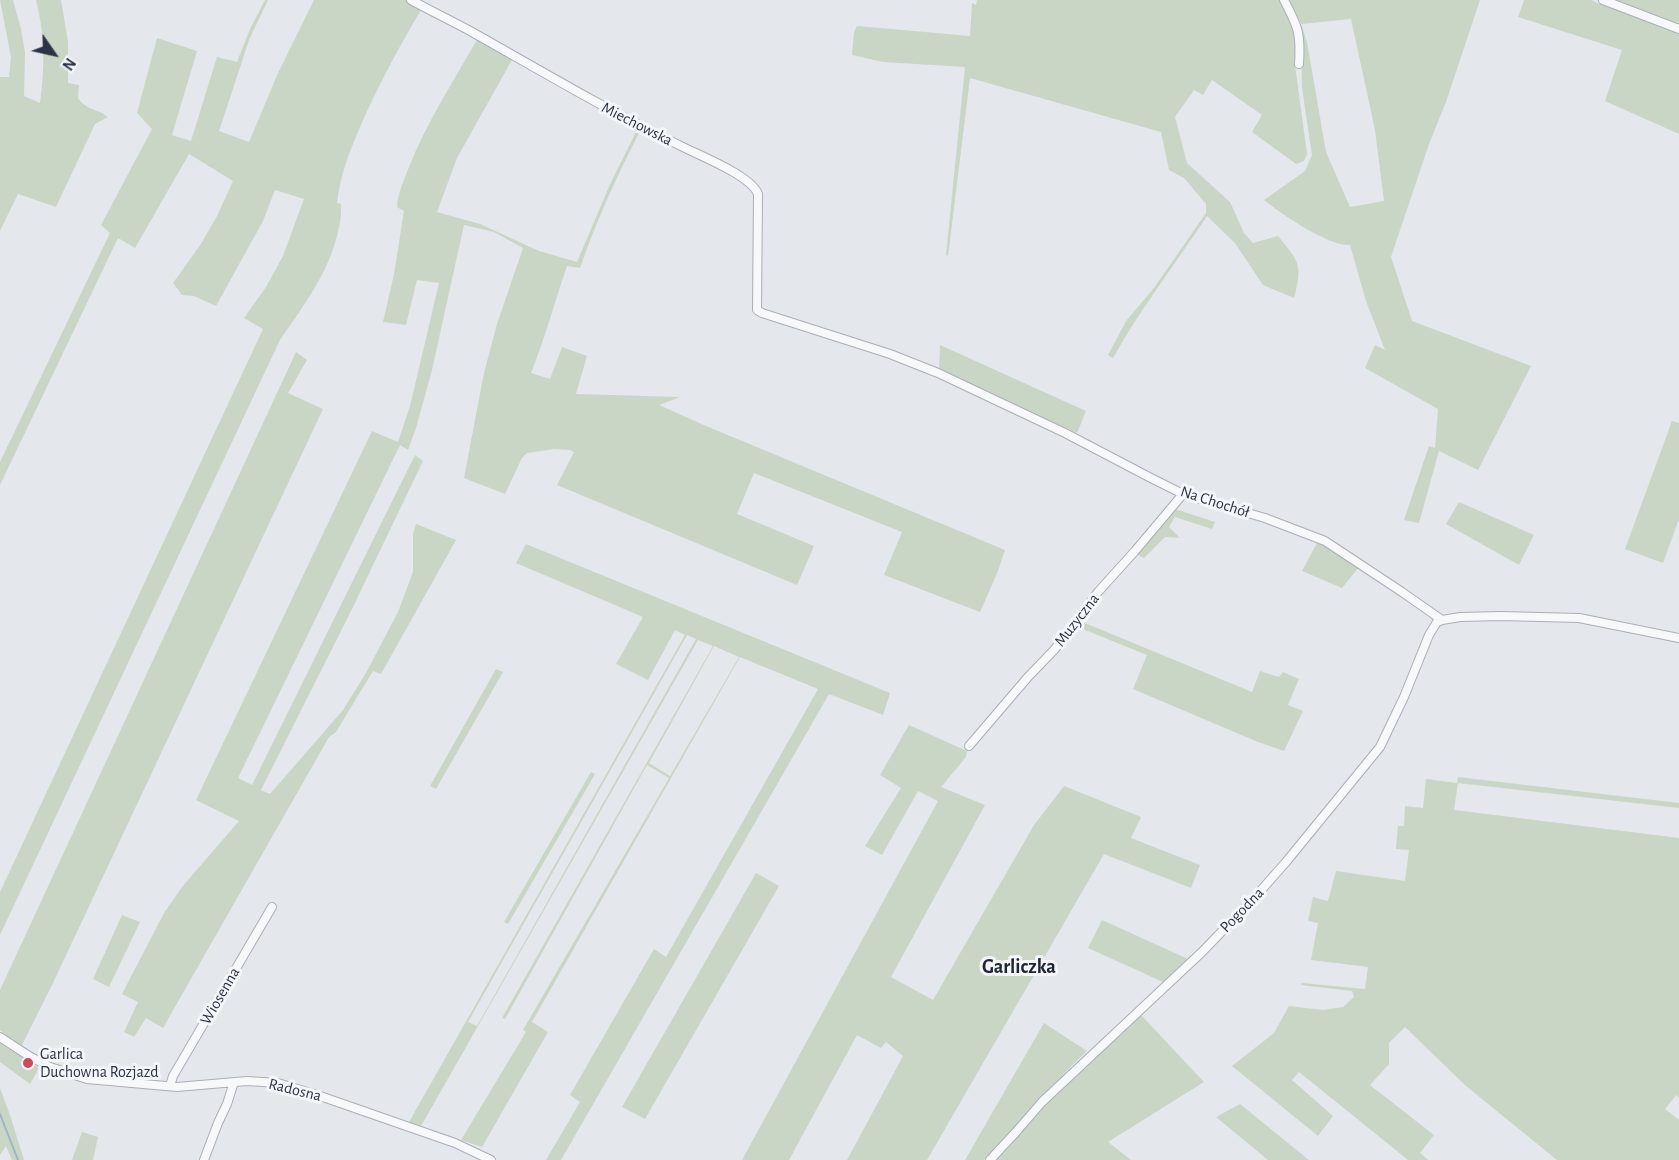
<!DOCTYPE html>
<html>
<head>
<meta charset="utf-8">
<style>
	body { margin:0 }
	#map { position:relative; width:1679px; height:1160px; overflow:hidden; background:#e4e7ec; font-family:"Alegreya Sans",sans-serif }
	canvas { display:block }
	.north { position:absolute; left:24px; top:24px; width:60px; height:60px; -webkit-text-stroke:4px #f4f6f9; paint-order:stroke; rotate:124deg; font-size:16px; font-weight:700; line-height:24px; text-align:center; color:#2b3445 }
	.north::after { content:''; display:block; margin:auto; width:21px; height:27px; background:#2b3445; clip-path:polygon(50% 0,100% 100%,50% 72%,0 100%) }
</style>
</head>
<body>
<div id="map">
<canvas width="1679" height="1160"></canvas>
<div class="north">N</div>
</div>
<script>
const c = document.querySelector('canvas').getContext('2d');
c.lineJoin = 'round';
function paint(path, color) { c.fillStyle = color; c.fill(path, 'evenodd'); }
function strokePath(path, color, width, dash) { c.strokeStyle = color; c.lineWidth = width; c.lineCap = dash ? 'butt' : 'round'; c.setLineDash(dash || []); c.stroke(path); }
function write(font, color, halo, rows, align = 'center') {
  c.font = font + ' "Alegreya Sans",sans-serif'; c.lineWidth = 6; c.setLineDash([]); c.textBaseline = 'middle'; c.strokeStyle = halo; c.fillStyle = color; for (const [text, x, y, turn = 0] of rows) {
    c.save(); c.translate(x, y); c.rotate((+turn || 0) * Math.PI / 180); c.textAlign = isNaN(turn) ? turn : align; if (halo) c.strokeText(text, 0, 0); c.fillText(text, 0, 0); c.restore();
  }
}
paint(new Path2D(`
	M 0,0 L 13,0 L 21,29 L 25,53 L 24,96 L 40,103 C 45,67 45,35 36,0 L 61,0 L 68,42 L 68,83 L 79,85 L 78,98 C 86,110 98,109 108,117 L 95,124 L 56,207 L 18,194 L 0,231 L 0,77 L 9,77 L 11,57 Z
	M 265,0 L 268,0 L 249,40 L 219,131 L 249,142 L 278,73 L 314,0 L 407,0 L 422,8 C 398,49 376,89 358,132 C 348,155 340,177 337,203 L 341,204 C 341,211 341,220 339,227 C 331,270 304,305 280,340 L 0,935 L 0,892 L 263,329 L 244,318 L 266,287 L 283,256 L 304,199 L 275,190 L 263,221 L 216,306 L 194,296 L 182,295 L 173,283 L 201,244 L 217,216 L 233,181 L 189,154 L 135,248 L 118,238 L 0,485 L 0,462 L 110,233 L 101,225 L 152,129 L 137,113 L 157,38 L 197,51 L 172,135 L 191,141 L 217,57 L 237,62 L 250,29 Z
	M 977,0 L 1281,0 L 1289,15 L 1296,36 L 1295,65 L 1307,154 L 1304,161 L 1296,164 L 1252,132 L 1262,115 L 1212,80 L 1203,95 L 1194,90 L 1175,117 L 1187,163 L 1230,202 L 1244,233 L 1253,243 L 1278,236 C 1299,262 1303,265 1294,298 L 1263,285 L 1235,243 L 1207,216 C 1176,263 1141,308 1113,358 L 1108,355 L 1126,321 L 1154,288 L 1206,213 L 1206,204 L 1184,178 L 1169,170 L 1161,132 L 970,78 L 950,240 L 948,256 L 946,255 L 965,67 L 883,62 L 852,55 L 854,32 L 857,26 L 970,36 L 972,3 L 976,5 Z
	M 1289,0 L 1480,0 L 1446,102 L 1429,144 L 1391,257 L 1412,321 L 1531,366 L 1478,470 L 1439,451 L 1419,523 L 1404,520 L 1429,446 L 1435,448 L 1438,409 L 1365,368 L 1375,345 L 1385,350 L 1366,301 L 1350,245 C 1330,247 1281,214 1264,200 L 1305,171 L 1312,155 L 1302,88 L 1301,24 ZM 1351,19 L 1375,130 L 1384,201 L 1350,207 L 1326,152 L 1307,42 L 1301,24 Z
	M 1524,0 L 1592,0 L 1595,2 L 1634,14 L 1679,33 L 1679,134 L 1605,101 L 1622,50 L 1518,17 Z
	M 1611,0 L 1679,0 L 1679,26 Z
	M 478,38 L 513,58 L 457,158 L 437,212 L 480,224 L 539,251 L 577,262 L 611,182 L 638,128 L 641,129 C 618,174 597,219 580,268 L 567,266 C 555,301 545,338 531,373 L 550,379 L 562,347 L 587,356 L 576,394 L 680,397 L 659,405 L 706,426 L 1005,550 L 998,571 L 980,612 L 884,575 L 902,532 L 754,473 L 737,514 L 814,546 L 797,585 L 557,485 L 574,452 L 570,450 L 554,449 L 527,453 L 522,458 L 505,494 L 464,478 L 484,373 L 497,324 L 523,248 L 494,232 L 464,225 L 432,370 L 416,428 L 408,450 L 400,445 L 238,778 L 252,785 L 415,455 L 423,461 L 352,609 L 261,790 L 270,794 L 343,710 L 366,673 L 398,612 L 413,572 L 413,534 L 416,524 L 456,540 L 381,674 L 373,671 L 336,732 L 329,737 L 163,1028 L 146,1018 L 134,1037 L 124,1032 L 138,1002 L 122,994 L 164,913 L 182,887 L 239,821 L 196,800 L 372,431 L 398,442 L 410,406 L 439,283 L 417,280 L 406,325 L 383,322 L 394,274 L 404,211 L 397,207 C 398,192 404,180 409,167 C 427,122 454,80 478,38 Z
	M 940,345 L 1086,411 L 1077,433 L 939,371 Z
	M 296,352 L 307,360 L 288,393 L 323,409 L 52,985 L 21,1047 L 0,1030 L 0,990 Z
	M 1672,421 L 1679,423 L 1679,519 L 1663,563 L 1625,549 Z
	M 1459,502 L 1534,535 L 1519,565 L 1446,524 Z
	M 1175,509 L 1215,522 L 1212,529 L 1175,517 L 1169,527 L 1180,538 L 1165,537 L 1144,558 L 1136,554 Z
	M 1318,541 L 1359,567 L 1342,588 L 1302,571 Z
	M 526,544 L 890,693 L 883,715 L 829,694 L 561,1160 L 546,1160 L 580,1102 L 570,1095 L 654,949 L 666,957 L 818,689 L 740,657 L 532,1022 L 548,1032 L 482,1147 L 461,1140 L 526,1032 L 523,1030 L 669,778 L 647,765 L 505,1019 L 502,1018 L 713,646 L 698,640 L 421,1126 L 409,1122 L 685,635 L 675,630 L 648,680 L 616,664 L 643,617 L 516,563 ZM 687,635 L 696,639 L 477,1026 L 468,1022 ZM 714,646 L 739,657 L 670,776 L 649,763 Z
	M 1080,621 L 1252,692 L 1260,671 L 1279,677 L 1283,672 L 1299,679 L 1288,705 L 1303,711 L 1284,751 L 1258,742 L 1133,689 L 1147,655 L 1078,627 Z
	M 496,669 L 503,672 L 436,789 L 430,786 Z
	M 909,725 L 967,751 L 966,757 L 941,787 L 985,805 L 891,977 L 933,1000 L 1034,825 L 1064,786 L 1141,817 L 1131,838 L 1200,865 L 1191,888 L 1104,854 L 927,1160 L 847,1160 L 903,1056 L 886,1042 L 881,1048 L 857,1035 L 789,1160 L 742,1160 L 938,801 L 918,791 L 882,855 L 865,846 L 901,788 L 880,775 Z
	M 591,772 L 595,774 L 508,924 L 504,922 Z
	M 1458,777 L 1679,803 L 1679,808 L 1458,783 L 1454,810 L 1679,838 L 1679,1098 L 1676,1095 L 1665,1109 L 1679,1120 L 1679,1160 L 1557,1160 L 1466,1086 L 1405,1027 L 1389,1043 L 1389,1064 L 1370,1085 L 1434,1135 L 1420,1153 L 1428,1160 L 1408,1160 L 1299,1072 L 1292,1080 L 1333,1116 L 1318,1136 L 1232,1066 L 1274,1033 L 1289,1006 L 1323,1010 L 1343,1007 L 1354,997 L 1352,991 L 1301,985 L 1302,983 L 1365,989 L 1368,967 L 1311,960 L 1318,923 L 1308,921 L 1313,897 L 1328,901 L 1336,871 L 1405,881 L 1409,850 L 1396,849 L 1398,826 L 1404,826 L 1405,806 L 1423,808 L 1426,779 L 1457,783 Z
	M 756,873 L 779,886 L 645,1119 L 622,1107 Z
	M 122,915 L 140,922 L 109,987 L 93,979 Z
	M 1102,920 L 1188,959 L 1163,982 L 1088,948 Z
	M 1141,1015 L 1204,1082 L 1108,1142 L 1131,1160 L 995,1160 L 1010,1146 L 1055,1094 Z
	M 1044,1023 L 1087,1051 C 1050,1085 1021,1127 984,1160 L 965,1160 Z
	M 0,1043 L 39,1068 L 30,1084 L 0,1062 Z
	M 0,1088 L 10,1115 L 24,1160 L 12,1160 L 6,1146 L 0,1155 Z
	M 1240,1104 L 1309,1160 L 1268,1160 L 1216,1117 Z
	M 82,1132 L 98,1137 L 93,1160 L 72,1160 Z`), '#c9d6c5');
strokePath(new Path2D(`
	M 0,1114 L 18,1160`), '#9fb4cc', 2);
const minor = new Path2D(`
	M 411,0 C 431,11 452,21 472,32 C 543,72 612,113 685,148 C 703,157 751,176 758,194 L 757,310 L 762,313 L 890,354 L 938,373 L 1065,433 L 1151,478 L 1183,494 L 1265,518 L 1325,541 L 1402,592 L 1442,620 L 1460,617 L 1501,616 L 1579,618 L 1679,638
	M 1284,0 C 1298,27 1301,33 1299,64
	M 1603,0 L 1679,29
	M 969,746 L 1028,677 L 1054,650 L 1072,628 L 1098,592 L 1135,551 L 1183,494
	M 0,1037 L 29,1056 L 50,1067 L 87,1079 L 177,1087 L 247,1081 L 278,1083 L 323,1097 L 455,1143 L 491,1160
	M 170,1086 L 173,1076 L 272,907
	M 204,1160 L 218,1123 L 227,1104 L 234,1082
	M 990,1160 L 1016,1132 L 1042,1102 L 1202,952 L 1256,896 L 1286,862 L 1380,747 L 1404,697 L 1429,635 L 1437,622 L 1442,620`);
strokePath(minor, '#a9aeb7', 10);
strokePath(minor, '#f7f8fa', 8);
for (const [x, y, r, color] of [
	[28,1063,6,"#d1495b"]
]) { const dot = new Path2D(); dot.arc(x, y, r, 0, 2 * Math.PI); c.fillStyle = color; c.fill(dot); strokePath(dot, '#f4f6f9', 2); }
write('16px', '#2b3445', '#f4f6f9', [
	["Miechowska",637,124,27],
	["Na Chochół",1215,502,18],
	["Muzyczna",1077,620,-52],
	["Pogodna",1242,910,-46],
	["Wiosenna",220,996,-60],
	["Radosna",295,1090,14]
]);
write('16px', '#2b3445', '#f4f6f9', [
	["Garlica",40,1054],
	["Duchowna Rozjazd",40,1072]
], 'left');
write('bold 20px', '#1d2536', '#f4f6f9', [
	["Garliczka",1019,967]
]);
</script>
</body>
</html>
